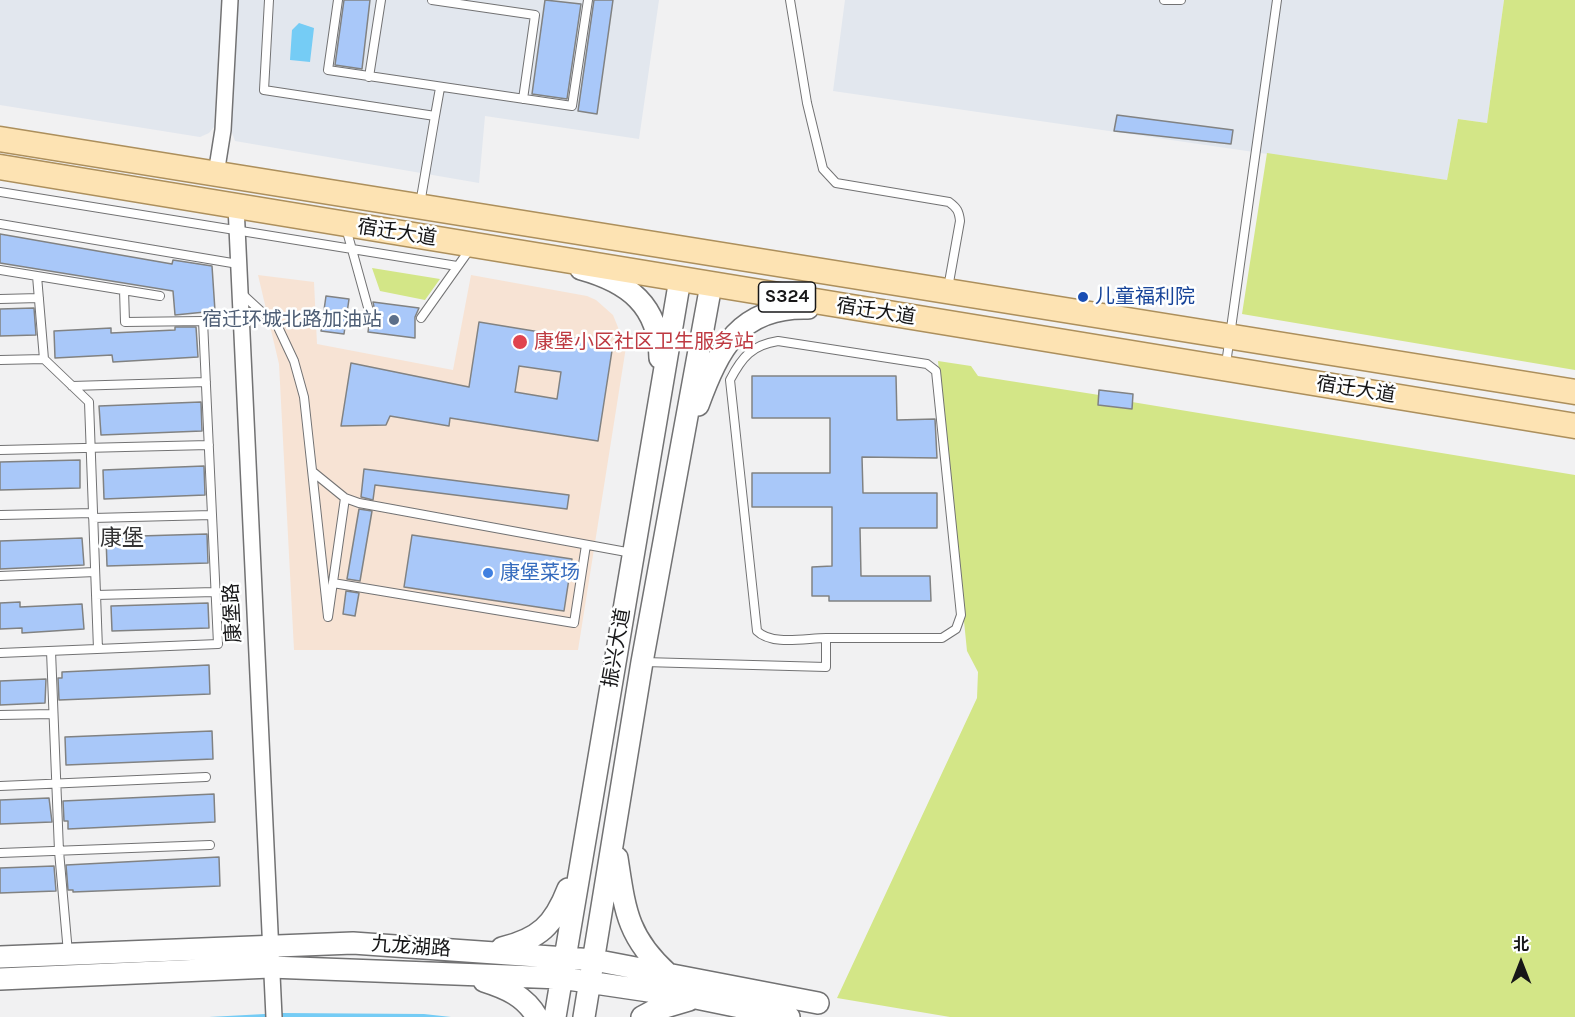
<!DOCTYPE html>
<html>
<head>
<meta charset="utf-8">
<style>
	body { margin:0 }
	#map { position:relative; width:1575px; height:1017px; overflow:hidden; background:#f1f1f2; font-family:Karla,"Noto Sans SC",sans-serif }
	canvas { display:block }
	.north { position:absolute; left:1491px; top:933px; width:60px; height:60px; -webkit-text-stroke:4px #feffff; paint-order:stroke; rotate:0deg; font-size:16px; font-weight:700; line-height:24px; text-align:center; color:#171718 }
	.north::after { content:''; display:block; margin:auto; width:21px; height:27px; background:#171718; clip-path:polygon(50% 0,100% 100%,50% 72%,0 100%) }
</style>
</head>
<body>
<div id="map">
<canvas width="1575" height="1017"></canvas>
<div class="north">北</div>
</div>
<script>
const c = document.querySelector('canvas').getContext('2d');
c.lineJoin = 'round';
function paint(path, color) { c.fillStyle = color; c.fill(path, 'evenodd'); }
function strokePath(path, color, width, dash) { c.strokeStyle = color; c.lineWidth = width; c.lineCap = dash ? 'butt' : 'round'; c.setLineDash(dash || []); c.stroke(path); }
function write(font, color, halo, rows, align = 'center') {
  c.font = font + ' Karla,"Noto Sans SC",sans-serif'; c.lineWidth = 5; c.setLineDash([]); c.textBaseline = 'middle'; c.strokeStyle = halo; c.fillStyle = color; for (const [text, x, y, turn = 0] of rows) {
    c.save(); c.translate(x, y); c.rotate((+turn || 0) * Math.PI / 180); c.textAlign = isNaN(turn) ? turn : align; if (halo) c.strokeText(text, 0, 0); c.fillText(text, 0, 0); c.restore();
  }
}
paint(new Path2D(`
	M 258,275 L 314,282 L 317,344 L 453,370 L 471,275 L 587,296 L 596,300 L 613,315 L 626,347 L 578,650 L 294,650 L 279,364 Z`), '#f7e3d4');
paint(new Path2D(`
	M 0,0 L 221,0 L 214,127 L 209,133 L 200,137 L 0,105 Z
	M 238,0 L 659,0 L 639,139 L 485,116 L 479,183 L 235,141 L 230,127 Z
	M 845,0 L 1504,0 L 1487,123 L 1458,119 L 1447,180 L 833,91 Z`), '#e2e7ee');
paint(new Path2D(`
	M 1504,0 L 1575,0 L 1575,370 L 1242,314 L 1267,153 L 1447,180 L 1458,119 L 1487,123 Z
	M 372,268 L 440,279 L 425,300 L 380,291 Z
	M 938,361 L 971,366 L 978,376 L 1099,395 L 1098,405 L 1131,409 L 1132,402 L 1575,475 L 1575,1017 L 950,1017 L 837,998 L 977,698 L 978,672 L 967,651 Z`), '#d3e687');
paint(new Path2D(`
	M 299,23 L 314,28 L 310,62 L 290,60 L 292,30 Z
	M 283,1013 L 424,1014 L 451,1017 L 209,1017 Z`), '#75ccf5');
const building = new Path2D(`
	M 344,0 L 370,0 L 362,69 L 335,65 Z
	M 545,0 L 581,4 L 567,99 L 532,94 Z
	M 594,0 L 613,0 L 597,114 L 578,111 Z
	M 1117,115 L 1233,130 L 1231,144 L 1114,131 Z
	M 0,234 L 172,264 L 173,260 L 212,266 L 215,311 L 175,315 L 173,291 L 0,263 Z
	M 326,296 L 349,299 L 344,334 L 321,331 Z
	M 373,302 L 419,308 L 415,317 L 415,338 L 368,332 L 370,317 L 375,312 Z
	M 34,308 L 36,335 L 0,336 L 0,309 Z
	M 479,322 L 613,344 L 598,441 L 450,418 L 449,426 L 390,416 L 386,425 L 341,426 L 351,363 L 469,387 ZM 519,366 L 561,372 L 557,399 L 515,392 Z
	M 175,327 L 196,327 L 198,357 L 113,362 L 112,355 L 55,358 L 54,331 L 111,328 L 111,333 L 175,330 Z
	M 752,376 L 896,376 L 897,420 L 935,419 L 937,458 L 862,457 L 863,493 L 937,493 L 937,528 L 860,528 L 861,576 L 930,576 L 931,601 L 829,601 L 829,596 L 812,596 L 812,567 L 832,566 L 832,507 L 752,507 L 752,473 L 830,473 L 830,418 L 752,418 Z
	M 1099,390 L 1133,394 L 1132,409 L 1098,405 Z
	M 201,402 L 202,431 L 101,435 L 99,406 Z
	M 80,460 L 80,488 L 0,490 L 0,462 Z
	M 204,466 L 205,495 L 104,499 L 103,470 Z
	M 364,469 L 569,495 L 567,509 L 375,485 L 373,500 L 361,497 Z
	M 359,509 L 372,511 L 360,581 L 347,579 Z
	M 207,534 L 208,563 L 107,566 L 106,537 Z
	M 412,535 L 572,559 L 564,611 L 404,587 Z
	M 82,538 L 84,565 L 0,569 L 0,541 Z
	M 346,591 L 359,593 L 355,616 L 343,614 Z
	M 20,602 L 20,607 L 82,604 L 84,629 L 22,633 L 22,628 L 0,629 L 0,603 Z
	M 208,603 L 209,628 L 112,631 L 111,606 Z
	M 209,665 L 210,694 L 59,700 L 58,678 L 62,678 L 62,672 Z
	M 46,679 L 45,703 L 0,705 L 0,681 Z
	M 212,731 L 213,759 L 66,765 L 65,737 Z
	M 214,794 L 215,822 L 68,829 L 68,821 L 64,821 L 63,801 Z
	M 49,798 L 52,822 L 0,824 L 0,800 Z
	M 219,857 L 220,886 L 73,892 L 73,890 L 68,890 L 66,865 Z
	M 54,866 L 56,891 L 0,893 L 0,868 Z`);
paint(building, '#a9c8f9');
strokePath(building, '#818282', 1.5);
const lane = new Path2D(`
	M 269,0 L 264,90 L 435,116 L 420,204
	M 338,0 L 328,70 L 572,106 L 588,0
	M 432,0 L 535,15 L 523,99
	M 790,0 L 807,103 L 823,169 L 836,183 L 949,202 C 957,208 959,211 960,221 L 948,288
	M 1164,0 L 1181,0
	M 369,77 L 381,0
	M 435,116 L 440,88
	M 0,192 L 457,266
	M 0,224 L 238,264
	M 346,228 L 369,311
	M 0,270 L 160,296
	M 37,276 L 44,359
	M 241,293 L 278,327 L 294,361 L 304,397 L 328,617 L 345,498 L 313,472
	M 0,299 L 39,298
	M 421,318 L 470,249
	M 0,360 L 44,359 L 89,402 L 98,649
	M 1226,364 L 1277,0
	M 72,386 L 206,382
	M 0,450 L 209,445
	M 345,498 L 359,503 L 632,553
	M 1,515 L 93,513
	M 93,518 L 212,515
	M 0,576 L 95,572
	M 333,583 L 574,623 L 586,545
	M 96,595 L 215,592
	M 51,651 L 59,851 L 68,953
	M 0,653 L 218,644 L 203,321 L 125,322 L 124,290
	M 644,662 L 826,667 L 826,638 L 942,638 L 956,629 L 961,615 L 936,371 L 927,364 L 778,341 C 752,345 742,357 730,380 L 757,631 C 772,646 806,638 826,638
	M 0,715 L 53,714
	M 0,786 L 206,777
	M 0,853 L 210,845`);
const street = new Path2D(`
	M 216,174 L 223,130 L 230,0
	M 236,206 L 274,1017`);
const secondary = new Path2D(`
	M 581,269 C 628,282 659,305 660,358
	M 698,405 C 719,348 740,306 808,308
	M 617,858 C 625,910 627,937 668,974
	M 502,948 C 539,939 554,925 568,889
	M 0,957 L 353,943 L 594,960 L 818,1003
	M 0,979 L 270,967 L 561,978 L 696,998 L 789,1017
	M 484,981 C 506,988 525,996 537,1017
	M 555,1017 L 680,279
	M 584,1017 L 642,662 L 711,285
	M 642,1017 L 655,1010 L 689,1000`);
const primary = new Path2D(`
	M 0,139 L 1575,392
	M 0,167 L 1575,426`);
strokePath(lane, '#727273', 10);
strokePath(street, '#727273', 18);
strokePath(secondary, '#727273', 24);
strokePath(primary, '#ac8f5c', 27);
strokePath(lane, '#fff', 8);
strokePath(street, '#fff', 15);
strokePath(secondary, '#fff', 21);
strokePath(primary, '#fde3b3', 24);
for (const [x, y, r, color] of [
	[1083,297,6,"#1a4fb4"],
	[394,320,6,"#5c6f8a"],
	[520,342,8,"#e0444e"],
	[488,573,6,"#3f7fe0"]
]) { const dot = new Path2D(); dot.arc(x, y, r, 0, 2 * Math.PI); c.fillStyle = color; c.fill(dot); strokePath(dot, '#feffff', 2); }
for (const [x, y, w] of [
	[787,297,57]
]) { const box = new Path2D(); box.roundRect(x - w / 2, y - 15, w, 30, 4.5); c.fillStyle = '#feffff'; c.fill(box); strokePath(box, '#171718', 1.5); }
write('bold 18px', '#171718', null, [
	["S324",787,297]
]);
write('20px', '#171718', '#feffff', [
	["宿迁大道",397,233,9],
	["宿迁大道",876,312,9],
	["宿迁大道",1356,390,9],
	["康堡路",233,613,-93],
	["振兴大道",617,648,-80],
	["九龙湖路",411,947,4]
]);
write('20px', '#164399', '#feffff', [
	["儿童福利院",1095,297]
], 'left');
write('20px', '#4e5e75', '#feffff', [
	["宿迁环城北路加油站",382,320]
], 'right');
write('20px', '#be3a42', '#feffff', [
	["康堡小区社区卫生服务站",534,342]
], 'left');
write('20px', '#366cbe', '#feffff', [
	["康堡菜场",500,573]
], 'left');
write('22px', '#343435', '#feffff', [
	["康堡",122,539]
]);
</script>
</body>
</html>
